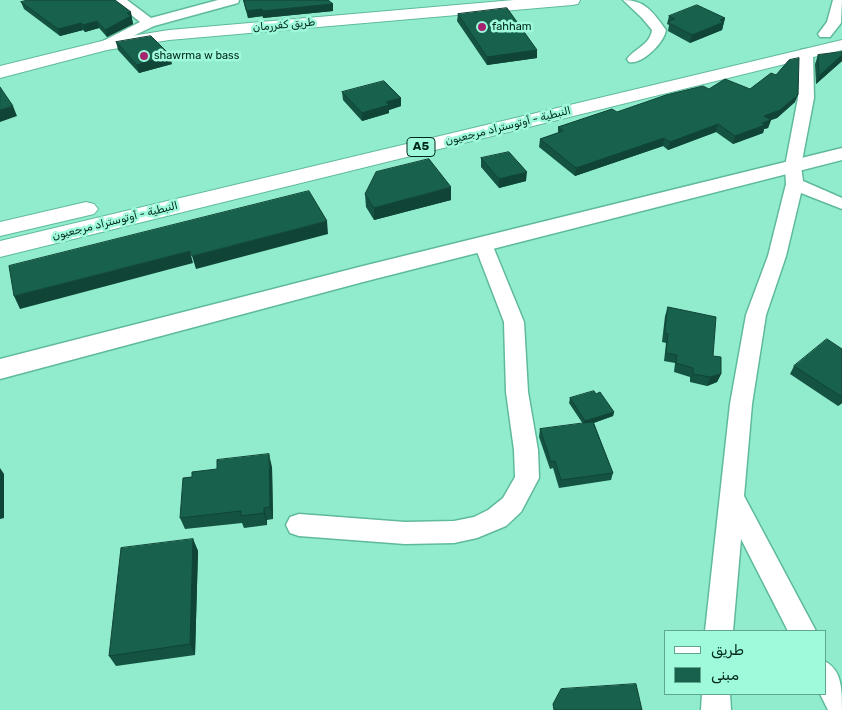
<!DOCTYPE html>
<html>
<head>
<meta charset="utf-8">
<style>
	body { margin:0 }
	#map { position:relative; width:842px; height:710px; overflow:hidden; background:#91eccd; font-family:Rubik,"Noto Naskh Arabic",sans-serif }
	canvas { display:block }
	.legend { position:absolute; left:664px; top:630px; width:162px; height:65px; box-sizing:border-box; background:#9efada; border:1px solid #5fa68e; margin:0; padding:6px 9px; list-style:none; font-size:15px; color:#00281d }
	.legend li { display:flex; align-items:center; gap:10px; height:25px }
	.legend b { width:25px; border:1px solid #5fa68e }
</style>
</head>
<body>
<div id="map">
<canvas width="842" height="710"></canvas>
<ul class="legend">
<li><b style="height:6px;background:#fff"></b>طريق</li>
<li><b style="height:14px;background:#17614d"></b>مبنى</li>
</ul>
</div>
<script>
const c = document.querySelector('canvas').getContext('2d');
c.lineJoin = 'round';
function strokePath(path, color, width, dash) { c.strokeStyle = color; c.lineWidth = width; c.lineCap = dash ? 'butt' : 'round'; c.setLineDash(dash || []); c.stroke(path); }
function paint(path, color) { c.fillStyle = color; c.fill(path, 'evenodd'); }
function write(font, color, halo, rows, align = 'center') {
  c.font = font + ' Rubik,"Noto Naskh Arabic",sans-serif'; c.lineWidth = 5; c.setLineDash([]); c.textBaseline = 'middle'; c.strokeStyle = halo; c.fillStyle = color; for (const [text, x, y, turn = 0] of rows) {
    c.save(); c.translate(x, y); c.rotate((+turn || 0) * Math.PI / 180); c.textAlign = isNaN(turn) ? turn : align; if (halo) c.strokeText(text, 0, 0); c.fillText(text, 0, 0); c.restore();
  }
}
const minor = new Path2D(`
	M 113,0 L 127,0 L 151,18 L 218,0 L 239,0 L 238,3 L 154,26 L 106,49 L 99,45 L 101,42 L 140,22 Z
	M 623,0 C 645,0 653,12 666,30 C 664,43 642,65 629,62 L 627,59 C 635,48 650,45 652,30 L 642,18 Z
	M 833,0 L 842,0 L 841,23 L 830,37 L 820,37 L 818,34 L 827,22 Z
	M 806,49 L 811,50 L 813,53 L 814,98 L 801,166 L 803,181 L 842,198 L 842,209 L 801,193 L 786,256 L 766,315 L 752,404 L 744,496 L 816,631 L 788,631 L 741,539 L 733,631 L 705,631 L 730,404 L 746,315 L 768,256 L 786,184 L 785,166 L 798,98 L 799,53 L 801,50 Z
	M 483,238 L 490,240 L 492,244 L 524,322 L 528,392 L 538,450 L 539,478 L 521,512 L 506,526 L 477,538 L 454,543 L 405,544 L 299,536 L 290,533 L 286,525 L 290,517 L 299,514 L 405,522 L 454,521 L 474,517 L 488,510 L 503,498 L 515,477 L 514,450 L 506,392 L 504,322 L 474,244 L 476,240 Z
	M 826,662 C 842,671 842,690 842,710 L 828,710 L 820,694 L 826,694 Z
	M 702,694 L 730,694 L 731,710 L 701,710 Z`);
const tertiary = new Path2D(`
	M 842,148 L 842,160 L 363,282 L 0,379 L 0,359 L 363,266 Z`);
const secondary = new Path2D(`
	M 514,0 L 580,0 L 578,4 L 572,5 L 169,40 L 107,50 L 0,78 L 0,66 L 106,40 L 169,30 Z`);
const trunk = new Path2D(`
	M 842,40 L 842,50 L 0,257 L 0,241 Z
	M 86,202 L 94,204 L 98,209 L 94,214 L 0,236 L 0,222 Z`);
strokePath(minor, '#5fba9c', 3);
strokePath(tertiary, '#5fba9c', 3);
strokePath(secondary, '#5fba9c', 2);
strokePath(trunk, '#5fba9c', 2);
paint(minor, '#fff');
paint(tertiary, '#fff');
paint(secondary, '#fff');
paint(trunk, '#fff');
paint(new Path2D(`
	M 243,0 L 328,0 L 333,4 L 333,11 L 263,18 L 263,16 L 248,18 Z
	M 21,2 L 132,19 L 132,20 L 133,24 L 107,37 L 99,28 L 85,32 L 83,30 L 60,36 L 24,9 Z
	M 458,14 L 537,50 L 537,58 L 487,65 L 457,21 Z
	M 669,16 L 725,18 L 722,30 L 690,43 L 668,31 L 669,25 L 667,24 Z
	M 116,42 L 172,64 L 139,73 L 118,50 Z
	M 842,52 L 842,61 L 816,84 L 815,64 L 818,55 Z
	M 709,89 L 750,89 L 795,102 L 777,118 L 771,120 L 768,128 L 764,129 L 763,133 L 733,144 L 716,132 L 668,150 L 663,146 L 575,176 L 539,147 L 540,139 L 558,133 L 558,127 Z
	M 342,92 L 401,98 L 401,106 L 389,110 L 389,113 L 362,121 L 343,100 Z
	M 481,158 L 526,181 L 499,188 L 481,167 Z
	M 365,194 L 451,200 L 374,220 L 366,207 Z
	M 668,307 L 713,356 L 721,374 L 717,382 L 707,386 L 690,382 L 690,377 L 674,372 L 675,363 L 664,361 L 666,343 L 662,342 L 665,316 Z
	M 842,349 L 842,403 L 838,406 L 790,374 L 794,366 Z
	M 596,394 L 614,412 L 613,416 L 594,423 L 613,473 L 611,480 L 559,488 L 553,468 L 550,469 L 539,437 L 540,429 L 583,424 L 569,403 L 570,398 Z
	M 272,467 L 273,519 L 267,520 L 267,525 L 244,528 L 242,523 L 185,529 L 180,518 Z
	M 193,539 L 198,551 L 195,655 L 116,666 L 109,656 Z`), '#145342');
paint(new Path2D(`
	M 333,4 L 333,11 L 263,18 L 262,11 Z
	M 262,9 L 263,16 L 248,18 L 247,11 Z
	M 131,12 L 133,24 L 107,37 L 105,30 L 127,13 Z
	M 725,18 L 722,30 L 690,43 L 692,35 Z
	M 97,21 L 99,28 L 85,32 L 83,25 Z
	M 81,23 L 83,30 L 60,36 L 58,29 Z
	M 537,50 L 537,58 L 487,65 L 487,57 Z
	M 170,55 L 172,64 L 139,73 L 137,65 Z
	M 842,55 L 842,61 L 816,84 L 819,76 Z
	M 798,95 L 795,102 L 777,118 L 771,120 L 768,128 L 764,129 L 763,133 L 733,144 L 735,136 L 764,116 Z
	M 401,98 L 401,106 L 389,110 L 389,113 L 362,121 L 362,113 L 386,102 Z
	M 13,106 L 17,116 L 0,122 L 0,110 Z
	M 718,124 L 716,132 L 668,150 L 670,142 Z
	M 664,138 L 663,146 L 575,176 L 576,168 Z
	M 527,172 L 526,181 L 499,188 L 499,179 Z
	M 451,187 L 451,200 L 374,220 L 374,208 Z
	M 327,221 L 328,234 L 196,269 L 192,256 Z
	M 190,251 L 193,263 L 20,309 L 14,296 Z
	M 721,374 L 717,382 L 707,386 L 710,377 Z
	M 842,399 L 842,403 L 838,406 Z
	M 614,412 L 613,416 L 584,426 L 585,421 Z
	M 269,454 L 272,467 L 273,519 L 270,507 Z
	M 0,468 L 4,474 L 4,518 L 0,519 Z
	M 264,508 L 267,520 L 267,525 L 264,513 Z
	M 193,539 L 198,551 L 195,655 L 190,644 Z`), '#104436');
const building = new Path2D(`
	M 28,0 L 115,0 L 131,12 L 127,13 L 131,16 L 105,30 L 97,21 L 83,25 L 81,23 L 58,29 L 21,2 Z
	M 244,0 L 328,0 L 333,4 L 262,11 L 262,9 L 247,11 Z
	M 697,5 L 725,18 L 720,20 L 724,22 L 692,35 L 669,23 L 669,21 L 675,19 L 669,16 Z
	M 507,8 L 537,50 L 487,57 L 458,14 Z
	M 151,36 L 170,55 L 137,65 L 116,42 Z
	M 842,52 L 842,55 L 819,76 L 818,55 Z
	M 799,58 L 798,95 L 780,110 L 764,116 L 771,120 L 762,123 L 765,125 L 735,136 L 718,124 L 670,142 L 664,138 L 576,168 L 540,139 L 563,131 L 558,127 L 612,109 L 617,112 L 666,95 L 703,86 L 709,89 L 725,79 L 750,89 L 771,73 L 776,75 L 789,60 Z
	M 384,81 L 401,98 L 386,102 L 389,105 L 362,113 L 342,92 Z
	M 0,87 L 13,106 L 0,110 Z
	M 509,152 L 527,172 L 499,179 L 481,158 Z
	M 429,159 L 451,187 L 374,208 L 365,194 L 376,172 Z
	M 309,191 L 327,221 L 192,256 L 190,251 L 14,296 L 9,266 Z
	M 668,307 L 716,317 L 713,356 L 721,357 L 721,374 L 710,377 L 693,374 L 693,368 L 676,363 L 677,355 L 666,353 L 668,334 L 665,333 Z
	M 827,339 L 842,349 L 842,397 L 794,366 Z
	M 594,391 L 596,394 L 600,392 L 614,412 L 585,421 L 570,398 Z
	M 593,422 L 613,473 L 561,480 L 555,461 L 551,462 L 540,429 Z
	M 269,454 L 270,507 L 264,508 L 264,513 L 241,516 L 241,511 L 180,518 L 183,478 L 192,477 L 192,472 L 217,469 L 217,460 Z
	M 193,539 L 190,644 L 109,656 L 121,548 Z
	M 636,684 L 642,710 L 554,710 L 553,704 L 561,689 Z`);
paint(building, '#17614d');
strokePath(building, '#104436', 1);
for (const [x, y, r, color] of [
	[482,27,5,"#a6226f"],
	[144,56,5,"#a6226f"]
]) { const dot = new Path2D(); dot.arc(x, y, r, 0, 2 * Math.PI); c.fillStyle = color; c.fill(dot); strokePath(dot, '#9efada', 2); }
write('11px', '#00281d', '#9efada', [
	["طريق كفررمان",284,25,-5],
	["النبطية - أوتوستراد مرجعيون",508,126,-14],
	["النبطية - أوتوستراد مرجعيون",115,221,-14]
]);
write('11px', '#00281d', '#9efada', [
	["fahham",492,27],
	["shawrma w bass",154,56]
], 'left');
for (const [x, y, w] of [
	[421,147,28]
]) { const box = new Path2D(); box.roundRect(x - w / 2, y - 9.5, w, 19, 4); c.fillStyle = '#9efada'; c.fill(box); strokePath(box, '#00281d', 1); }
write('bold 12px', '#00281d', null, [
	["A5",421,147]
]);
</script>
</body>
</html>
